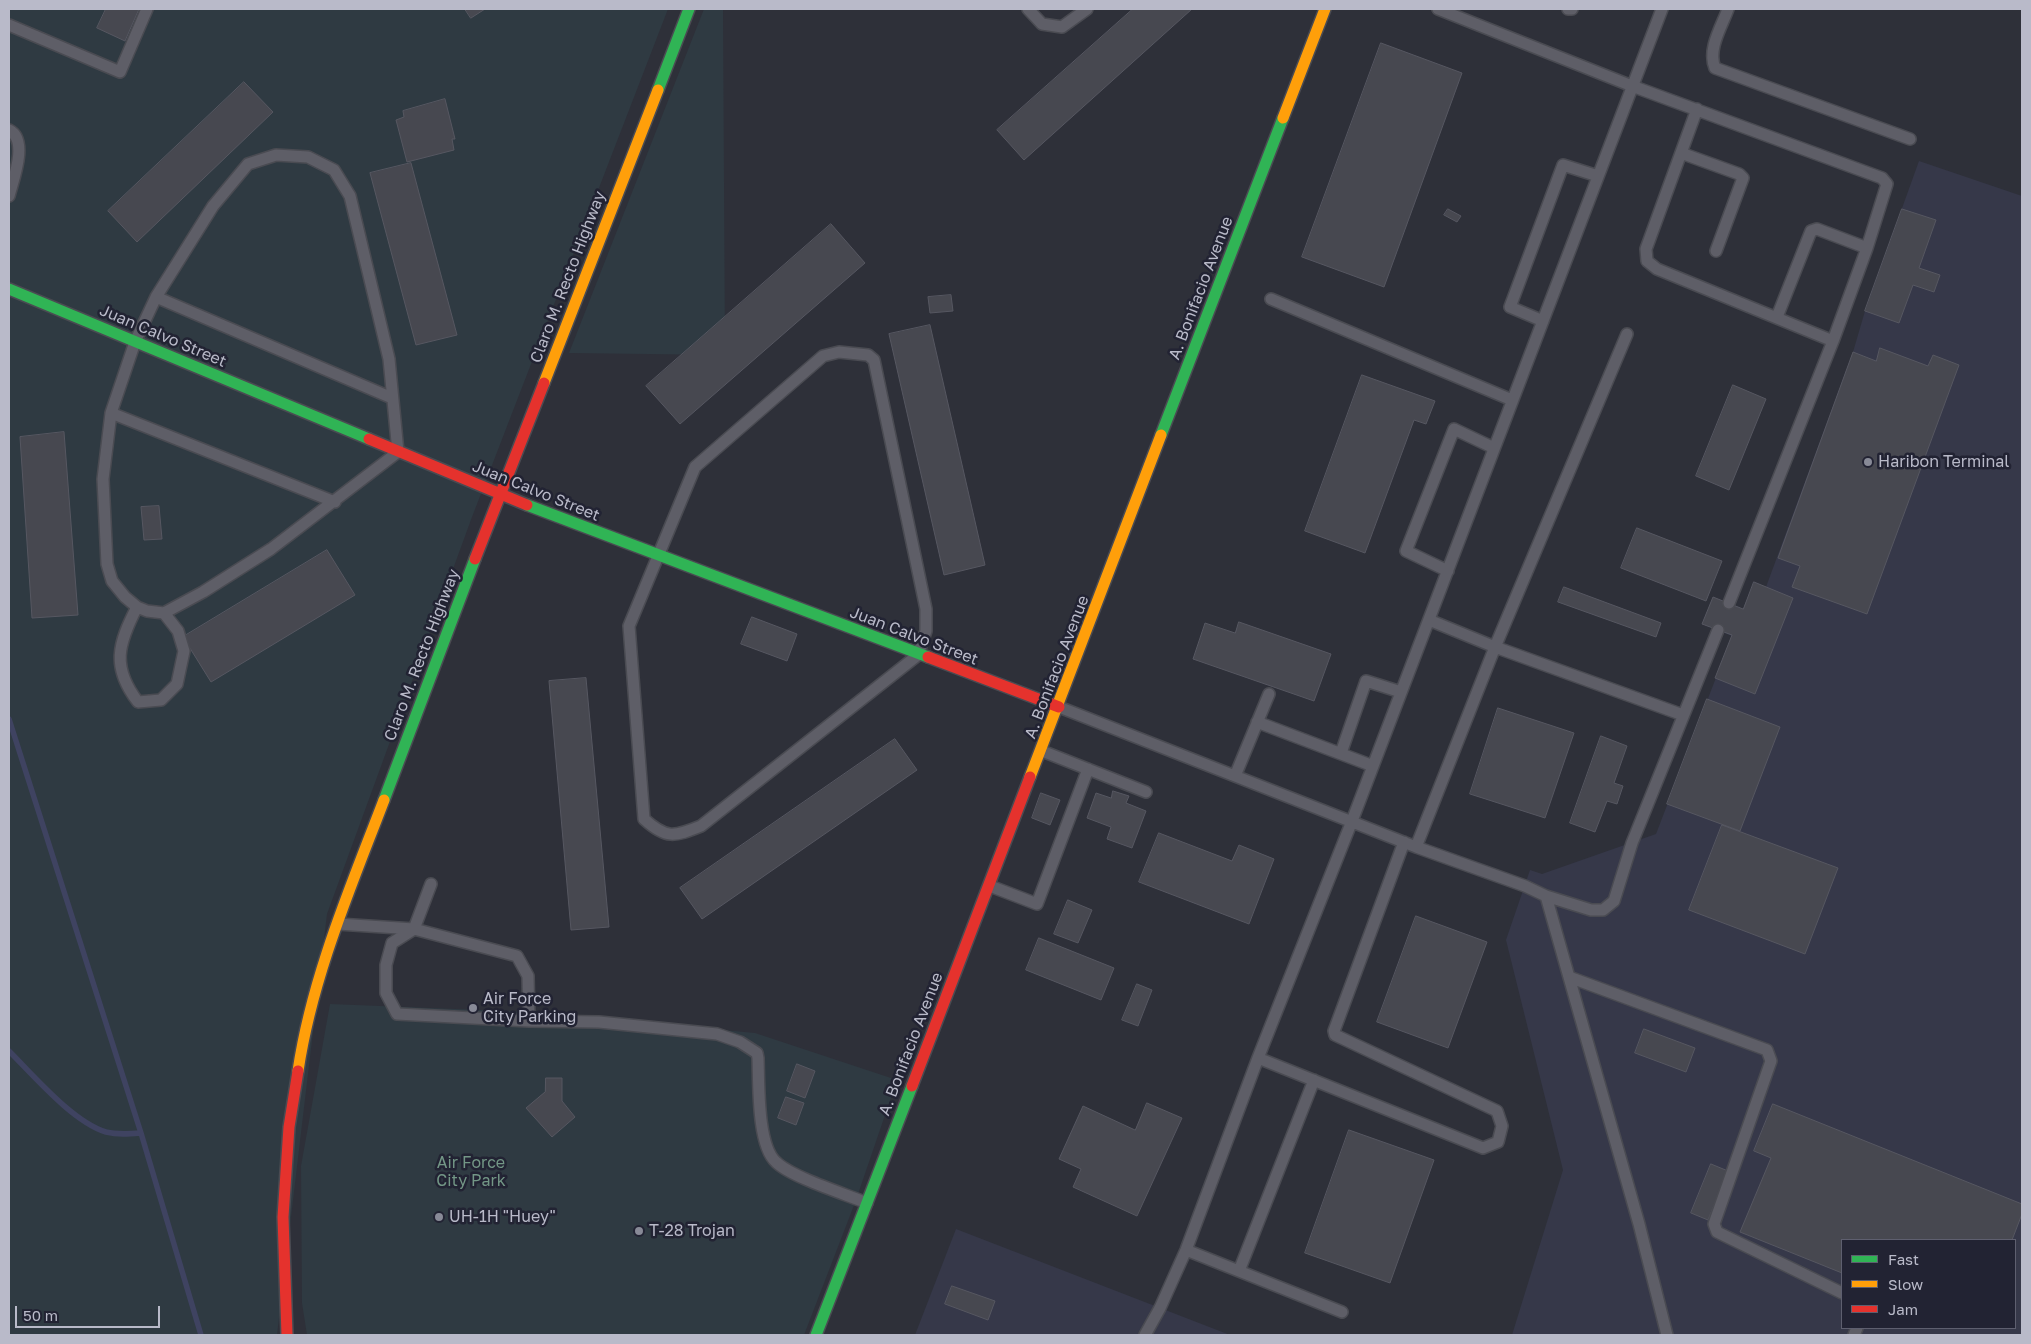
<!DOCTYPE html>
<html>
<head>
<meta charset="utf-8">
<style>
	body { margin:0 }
	#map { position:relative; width:2031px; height:1344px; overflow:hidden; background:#2e3039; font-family:"Golos Text",sans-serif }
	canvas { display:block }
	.frame { position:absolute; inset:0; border:10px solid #b9bac9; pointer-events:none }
	.legend { position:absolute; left:1841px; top:1239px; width:175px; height:90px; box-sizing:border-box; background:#222333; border:1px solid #5e5f6f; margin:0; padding:6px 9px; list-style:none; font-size:15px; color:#b9bac9 }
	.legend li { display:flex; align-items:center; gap:10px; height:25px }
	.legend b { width:25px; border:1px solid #5e5f6f }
	.scale { position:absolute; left:15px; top:1306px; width:145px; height:22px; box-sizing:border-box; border:2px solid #b9bac9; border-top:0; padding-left:6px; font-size:15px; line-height:18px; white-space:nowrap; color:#b9bac9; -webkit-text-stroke:4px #222333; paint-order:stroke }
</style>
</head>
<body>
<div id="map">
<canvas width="2031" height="1344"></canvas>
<div class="frame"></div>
<ul class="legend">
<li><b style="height:6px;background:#30b455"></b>Fast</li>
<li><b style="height:6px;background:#ff9f0a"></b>Slow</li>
<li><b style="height:6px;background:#e5322d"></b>Jam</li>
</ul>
<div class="scale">50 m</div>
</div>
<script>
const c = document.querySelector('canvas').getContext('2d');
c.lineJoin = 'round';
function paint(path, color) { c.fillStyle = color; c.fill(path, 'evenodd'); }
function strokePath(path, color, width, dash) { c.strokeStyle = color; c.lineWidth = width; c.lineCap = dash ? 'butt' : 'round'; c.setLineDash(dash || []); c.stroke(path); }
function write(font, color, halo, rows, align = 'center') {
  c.font = font + ' "Golos Text",sans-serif'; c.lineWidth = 5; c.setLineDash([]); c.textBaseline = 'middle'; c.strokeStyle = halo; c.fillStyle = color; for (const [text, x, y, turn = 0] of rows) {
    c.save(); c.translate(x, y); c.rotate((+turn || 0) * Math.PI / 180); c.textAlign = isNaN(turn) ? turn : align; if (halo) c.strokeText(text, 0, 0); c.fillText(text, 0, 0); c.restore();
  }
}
paint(new Path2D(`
	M 1919,161 L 2022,196 L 2022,1335 L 1512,1335 L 1563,1170 L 1506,940 L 1530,870 L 1542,874 L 1656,834 L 1732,636 L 1702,624 L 1713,597 L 1743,609 L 1754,582 L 1766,587 L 1853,352 L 1865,311 ZM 1842,1240 L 2015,1240 L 2015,1328 L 1842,1328 Z
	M 956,1229 L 1230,1335 L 915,1335 Z`), '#363849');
paint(new Path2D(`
	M 9,9 L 668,9 L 472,517 L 327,914 L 277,1335 L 9,1335 Z
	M 704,9 L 723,9 L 725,355 L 569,353 Z
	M 330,1004 L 531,1012 L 755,1033 L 897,1080 L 856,1200 L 804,1335 L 307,1335 L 302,1303 L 301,1166 Z`), '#2f3a42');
strokePath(new Path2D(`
	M 9,719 L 141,1133
	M 9,1051 C 34,1076 73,1122 106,1132 C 118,1135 129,1134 141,1133 L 201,1335`), '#3f4361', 5.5);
const building = new Path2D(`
	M 106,9 L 139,9 L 125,41 L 97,28 Z
	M 465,9 L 485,9 L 471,18 Z
	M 1133,9 L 1192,9 L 1024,160 L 997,130 Z
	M 1381,43 L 1462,73 L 1384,287 L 1302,257 Z
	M 244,82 L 273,112 L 137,242 L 108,211 Z
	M 445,99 L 455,139 L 452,139 L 454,150 L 407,162 L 396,120 L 404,117 L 403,111 Z
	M 411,163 L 457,335 L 416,345 L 370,173 Z
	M 1448,209 L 1461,216 L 1457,222 L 1444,215 Z
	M 1902,209 L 1936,220 L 1919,268 L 1940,275 L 1934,292 L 1913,285 L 1899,323 L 1865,311 Z
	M 831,224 L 865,263 L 680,424 L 646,386 Z
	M 951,295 L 953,311 L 930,313 L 928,297 Z
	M 930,325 L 985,565 L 944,575 L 889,334 Z
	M 1880,348 L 1928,366 L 1933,355 L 1959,365 L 1867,614 L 1792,587 L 1800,566 L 1778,558 L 1853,352 L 1876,361 Z
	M 1362,375 L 1435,401 L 1426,424 L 1414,420 L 1365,553 L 1305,531 Z
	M 1733,385 L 1766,399 L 1729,490 L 1696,476 Z
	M 64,432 L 78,615 L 32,618 L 20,437 Z
	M 159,506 L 162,539 L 144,540 L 141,507 Z
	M 1637,528 L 1722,561 L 1706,601 L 1621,568 Z
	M 327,550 L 355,595 L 211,682 L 183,637 Z
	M 1754,582 L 1793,598 L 1755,694 L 1715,678 L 1732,635 L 1702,624 L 1713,597 L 1743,609 Z
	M 1564,587 L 1661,623 L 1656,637 L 1558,602 Z
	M 752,617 L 797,634 L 787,661 L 741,644 Z
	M 1239,622 L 1331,654 L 1314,701 L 1193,659 L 1205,623 L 1235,633 Z
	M 586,678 L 609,927 L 571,930 L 549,681 Z
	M 1707,699 L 1780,727 L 1740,831 L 1667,804 Z
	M 1498,708 L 1574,733 L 1545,818 L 1470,794 Z
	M 1601,736 L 1627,746 L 1614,783 L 1623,786 L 1617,804 L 1607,801 L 1595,832 L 1570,823 Z
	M 895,739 L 917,770 L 702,919 L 680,888 Z
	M 1113,791 L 1129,796 L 1126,803 L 1146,811 L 1132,848 L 1107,839 L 1111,827 L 1087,818 L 1096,793 L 1111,798 Z
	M 1041,793 L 1060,800 L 1050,825 L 1032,818 Z
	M 1722,825 L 1838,868 L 1805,954 L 1689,910 Z
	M 1159,833 L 1232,861 L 1239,845 L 1274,859 L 1249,924 L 1139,882 Z
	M 1068,900 L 1092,910 L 1078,943 L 1054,934 Z
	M 1416,916 L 1487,942 L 1448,1048 L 1377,1022 Z
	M 1039,938 L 1114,968 L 1101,1000 L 1026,970 Z
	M 1137,984 L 1152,990 L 1138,1026 L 1122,1020 Z
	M 1644,1029 L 1695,1048 L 1686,1072 L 1635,1053 Z
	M 797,1064 L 815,1071 L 805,1098 L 787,1091 Z
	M 546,1078 L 562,1078 L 562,1101 L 575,1117 L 552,1137 L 526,1108 L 545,1092 Z
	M 786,1097 L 804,1103 L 796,1125 L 778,1118 Z
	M 1147,1103 L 1182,1118 L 1137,1216 L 1073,1187 L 1081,1169 L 1059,1159 L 1083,1106 L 1135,1130 Z
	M 1773,1104 L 2022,1204 L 2022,1214 L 2012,1240 L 1842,1240 L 1842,1273 L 1740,1232 L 1771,1158 L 1754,1151 Z
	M 1349,1130 L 1434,1160 L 1390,1283 L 1305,1253 Z
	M 1711,1164 L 1728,1171 L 1708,1220 L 1691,1213 Z
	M 952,1286 L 995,1301 L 988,1320 L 945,1304 Z`);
paint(building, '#474850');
strokePath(building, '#565761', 1);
const lane = new Path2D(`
	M 1028,9 L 1042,24 L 1062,27 L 1087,9
	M 1438,9 L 1632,86 L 1882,178 L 1887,184 L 1867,248 L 1833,341 L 1729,603
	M 1568,9 L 1572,9
	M 1728,9 C 1722,26 1707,49 1715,68 L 1910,139
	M 9,25 L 120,72 L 147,9
	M 1697,109 L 1646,249 L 1647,261 L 1657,269 L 1833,341
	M 9,130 C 29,140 13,180 9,196
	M 1681,153 L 1739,174 L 1743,178 L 1716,251
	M 276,155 L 308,157 L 334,170 L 350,196 L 389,359 L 398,452 L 271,549 L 203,592 L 164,613 L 147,611 L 137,607 L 125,597 L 112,581 L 107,564 L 103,479 L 111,413 L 135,342 L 156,297 L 213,206 L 248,164 Z
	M 156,297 L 392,398
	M 1271,299 L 1512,400
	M 1777,317 L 1811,231 L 1817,229 L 1867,248
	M 1543,321 L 1510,307 L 1563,165 L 1598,176
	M 839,352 L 868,355 L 874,360 L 926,609 L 926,631 L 918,655 L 701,826 C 674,837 666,839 644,819 L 629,626 L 695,467 L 823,356 Z
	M 111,413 L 335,502
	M 1448,571 L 1406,551 L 1454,429 L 1494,448
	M 137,607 C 118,644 111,667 138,702 L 161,700 L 177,684 L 184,651 L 178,631 L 164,613
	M 1429,620 L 1495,647 L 1683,715
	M 1059,707 L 1416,847 L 1525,886 L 1546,896 L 1591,910 L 1603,910 L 1614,901 L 1632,843 L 1718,630
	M 1257,722 L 1373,766
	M 1042,751 L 1146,792
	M 1341,753 L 1366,681 L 1401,692
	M 1235,776 L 1269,694
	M 1416,847 L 1495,647 L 1627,334
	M 990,886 L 1037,904 L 1088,769
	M 1546,896 L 1639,1224 L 1667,1335
	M 338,924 L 414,929 L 517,956 L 528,976 L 529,1021 L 397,1014 L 386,993 L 386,965 L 392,943 L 414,929 L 431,884
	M 1569,977 L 1767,1050 L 1771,1061 L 1714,1224 L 1717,1232 L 1842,1293
	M 529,1021 L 599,1022 L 717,1034 L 740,1042 L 757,1053 L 758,1058 C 759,1083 757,1145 776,1162 C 791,1177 845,1194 867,1203
	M 1258,1058 L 1483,1148 L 1498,1142 L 1502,1126 L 1497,1111 L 1335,1035 L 1334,1031 L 1404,842
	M 1186,1250 L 1342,1312
	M 1239,1271 L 1314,1080
	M 1145,1335 L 1160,1308 L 1186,1250 L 1258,1058 L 1352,821 L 1662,9
	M 1854,1335 L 1857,1328`);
const fast = new Path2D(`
	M 658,90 L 689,9
	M 9,289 L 369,439
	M 1161,435 L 1283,118
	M 527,505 L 928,657
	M 384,800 L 475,559
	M 816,1335 L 912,1086`);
const slow = new Path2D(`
	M 1283,118 L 1325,9
	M 544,383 L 658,90
	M 1030,777 L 1161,435
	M 298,1071 C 312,977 350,889 384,800`);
const jam = new Path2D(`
	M 369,439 L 527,505
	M 475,559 L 544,383
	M 928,657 L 1059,707
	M 912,1086 L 1030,777
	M 287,1335 L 283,1217 L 289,1127 L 298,1071`);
strokePath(lane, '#4a4b52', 14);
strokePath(fast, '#4a4b52', 14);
strokePath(slow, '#4a4b52', 14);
strokePath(jam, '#4a4b52', 14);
strokePath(lane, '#5e5e67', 11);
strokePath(fast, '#30b455', 11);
strokePath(slow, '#ff9f0a', 11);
strokePath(jam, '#e5322d', 11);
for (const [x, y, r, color] of [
	[1868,462,5,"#888a97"],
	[473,1008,5,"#888a97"],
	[439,1217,5,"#888a97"],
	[639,1231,5,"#888a97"]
]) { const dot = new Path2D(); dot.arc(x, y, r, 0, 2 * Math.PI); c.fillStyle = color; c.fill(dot); strokePath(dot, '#222333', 2); }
write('16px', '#b9bac9', '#222333', [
	["Claro M. Recto Highway",568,277,-69],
	["A. Bonifacio Avenue",1201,288,-69],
	["Juan Calvo Street",163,336,23],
	["Juan Calvo Street",536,491,22],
	["Juan Calvo Street",914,636,21],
	["Claro M. Recto Highway",422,655,-69],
	["A. Bonifacio Avenue",1057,667,-69],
	["A. Bonifacio Avenue",911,1044,-69]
]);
write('16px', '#b9bac9', '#222333', [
	["Haribon Terminal",1878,462],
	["Air Force",483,999],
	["City Parking",483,1017],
	["UH-1H \"Huey\"",449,1217],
	["T-28 Trojan",649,1231]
], 'left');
write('16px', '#739786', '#222333', [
	["Air Force",471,1163],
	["City Park",471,1181]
]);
</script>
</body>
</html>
